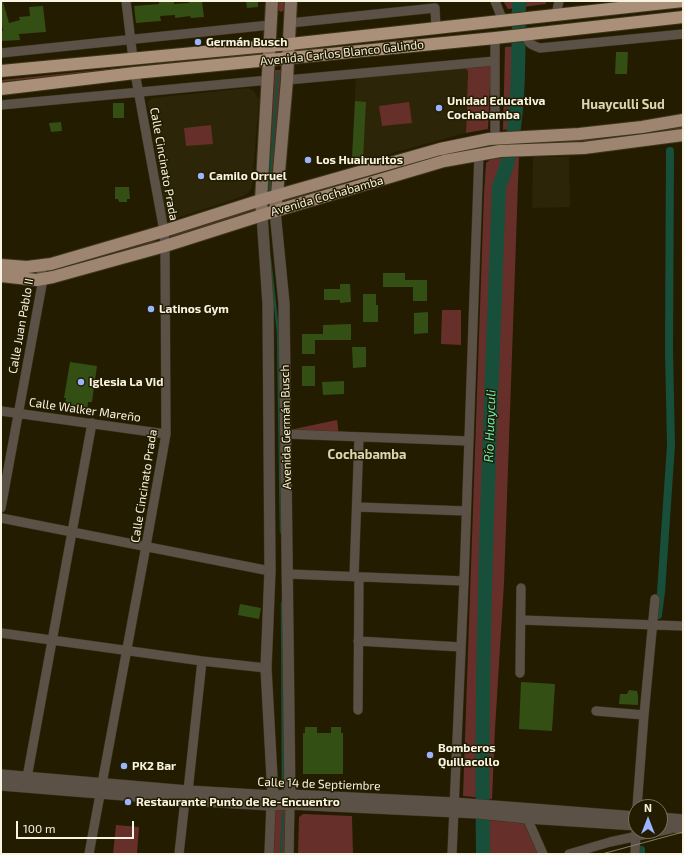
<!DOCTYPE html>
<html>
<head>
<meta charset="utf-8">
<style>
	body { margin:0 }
	#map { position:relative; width:684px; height:855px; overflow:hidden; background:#231c00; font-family:"Exo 2",sans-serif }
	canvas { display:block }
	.frame { position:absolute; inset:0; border:2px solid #f8f4e2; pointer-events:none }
	.north { position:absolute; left:628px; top:799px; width:40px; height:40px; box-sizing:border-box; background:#231c00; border:1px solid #78725a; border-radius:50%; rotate:0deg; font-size:11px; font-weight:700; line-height:16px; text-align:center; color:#f8f4e2 }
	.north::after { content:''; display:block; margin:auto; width:14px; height:18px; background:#9ab5fd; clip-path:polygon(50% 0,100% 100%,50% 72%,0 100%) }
	.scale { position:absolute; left:16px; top:821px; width:118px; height:18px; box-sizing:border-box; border:2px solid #f8f4e2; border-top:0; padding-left:5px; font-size:12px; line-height:14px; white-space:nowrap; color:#f8f4e2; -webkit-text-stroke:3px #231c00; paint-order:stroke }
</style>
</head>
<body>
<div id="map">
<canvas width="684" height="855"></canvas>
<div class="frame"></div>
<div class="north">N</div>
<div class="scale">100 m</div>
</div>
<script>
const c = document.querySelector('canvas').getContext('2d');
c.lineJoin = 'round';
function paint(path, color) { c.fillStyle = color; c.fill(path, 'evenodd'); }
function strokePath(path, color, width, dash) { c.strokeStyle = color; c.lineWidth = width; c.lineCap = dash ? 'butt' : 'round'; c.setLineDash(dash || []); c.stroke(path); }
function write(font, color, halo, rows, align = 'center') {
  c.font = font + ' "Exo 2",sans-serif'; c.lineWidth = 3; c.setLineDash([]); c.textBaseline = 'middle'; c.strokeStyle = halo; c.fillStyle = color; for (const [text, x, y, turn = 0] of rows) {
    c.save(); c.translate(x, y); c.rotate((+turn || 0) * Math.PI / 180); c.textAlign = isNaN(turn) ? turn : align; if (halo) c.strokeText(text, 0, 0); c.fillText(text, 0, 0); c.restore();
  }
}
paint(new Path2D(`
	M 464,67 L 468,71 L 466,133 L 352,164 L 356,76 Z
	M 248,88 L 254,91 L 259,99 L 252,188 L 247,194 L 241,197 L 171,220 L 168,219 L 166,217 L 148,105 L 148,101 L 152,98 Z
	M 533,157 L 569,157 L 570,207 L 532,208 Z`), '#2c2507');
paint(new Path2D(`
	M 278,1 L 285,1 L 284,10 L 281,12 L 278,10 Z
	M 503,1 L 546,1 L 546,4 L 508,9 Z
	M 525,45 L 519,127 L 503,130 L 505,47 Z
	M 262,53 L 262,54 L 1,82 L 1,80 Z
	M 491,64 L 488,129 L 466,133 L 468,71 L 464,67 Z
	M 274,70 L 282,70 L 274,190 L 266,192 Z
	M 409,102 L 412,123 L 382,126 L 379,106 Z
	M 211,125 L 213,144 L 186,146 L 184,128 Z
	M 683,125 L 683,130 L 586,144 L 500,147 L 499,143 Z
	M 479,146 L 480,150 L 283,203 L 282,202 L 282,199 L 431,155 Z
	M 519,155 L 504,583 L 495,729 L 492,799 L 463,796 L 484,193 L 486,163 L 494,156 Z
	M 254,207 L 256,209 L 256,212 L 170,239 L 170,235 Z
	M 155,239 L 156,243 L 51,271 L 51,269 Z
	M 442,310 L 461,310 L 461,345 L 441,344 Z
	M 337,420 L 339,435 L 295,433 L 294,429 Z
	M 275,808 L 287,809 L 285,854 L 273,854 Z
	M 303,814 L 352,816 L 353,854 L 298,854 L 299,817 Z
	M 488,820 L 524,823 L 538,854 L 489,854 Z
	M 116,825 L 139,827 L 137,854 L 113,854 Z`), '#672f29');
strokePath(new Path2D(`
	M 269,191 L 278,73
	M 270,259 L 278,332 L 281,532
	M 282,603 L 283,792
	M 281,854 L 283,813`), '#174f3b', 2.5);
strokePath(new Path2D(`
	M 658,615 L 661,592 L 671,445 L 669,350 L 670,151
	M 641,854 L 641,850`), '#174f3b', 8);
strokePath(new Path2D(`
	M 483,854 C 480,632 491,410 499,187 C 503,176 508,164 510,152 C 520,103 518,51 519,1`), '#174f3b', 14);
paint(new Path2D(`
	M 159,1 L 174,1 L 174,4 L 189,3 L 189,1 L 202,1 L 204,17 L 191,18 L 190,16 L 175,18 L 175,15 L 160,16 L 161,21 L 136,23 L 134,6 L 159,4 Z
	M 246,1 L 258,1 L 258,7 L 247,8 Z
	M 1,2 L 3,2 L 9,23 L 20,20 L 19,17 L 30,16 L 29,7 L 43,6 L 46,32 L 19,34 L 20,40 L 1,41 L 1,31 L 3,31 L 1,19 Z
	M 616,52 L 628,52 L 627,74 L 615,74 Z
	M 355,101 L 366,102 L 363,159 L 352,158 Z
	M 113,103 L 124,103 L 124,118 L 113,118 Z
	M 61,122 L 62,131 L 51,132 L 49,123 Z
	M 115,187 L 129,187 L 130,199 L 127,199 L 127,202 L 119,202 L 118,199 L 115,199 Z
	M 383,273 L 405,273 L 405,280 L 427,280 L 427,301 L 413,301 L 413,287 L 383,287 Z
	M 340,284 L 350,284 L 351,302 L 340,303 L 340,300 L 324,300 L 324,289 L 340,289 Z
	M 363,294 L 376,294 L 376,305 L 378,305 L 378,322 L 363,322 Z
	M 428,312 L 428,333 L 414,334 L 414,313 Z
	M 351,324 L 351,340 L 315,340 L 315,354 L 302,354 L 302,334 L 323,334 L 323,325 Z
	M 352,347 L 366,347 L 366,367 L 353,368 Z
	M 70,362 L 97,366 L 92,402 L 88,402 L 87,412 L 64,409 L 66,398 L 64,398 Z
	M 302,366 L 315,366 L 315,386 L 302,386 Z
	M 344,381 L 344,394 L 323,395 L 322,382 Z
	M 240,604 L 261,608 L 259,619 L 238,615 Z
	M 521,682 L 555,684 L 552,731 L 519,729 Z
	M 629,690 L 637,691 L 638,696 L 638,705 L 619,704 L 620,694 L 627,694 Z
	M 305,727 L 317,727 L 317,733 L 331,733 L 331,727 L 341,727 L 341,733 L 343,733 L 343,774 L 303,774 L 303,733 L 305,733 Z`), '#344f14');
const minor = new Path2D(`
	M 126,1 L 133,59
	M 495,1 L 503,21
	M 556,15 L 559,1
	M 290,23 L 435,8 L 436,28
	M 526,34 C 527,43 531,45 540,48 L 683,34
	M 495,38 L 495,139
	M 1,53 L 270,25
	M 287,80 L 495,61
	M 1,105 L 269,80
	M 1,411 L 166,434
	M 286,434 L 468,441
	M 357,507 L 466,511
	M 1,508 L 43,279 L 40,266
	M 1,518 L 270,571
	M 288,574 L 464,581
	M 354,577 L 359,437
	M 521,620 L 683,626
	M 1,633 L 202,661 L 266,668
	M 358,641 L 461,647
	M 520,673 L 521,588
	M 358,710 L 359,577
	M 596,711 L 644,715
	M 26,783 L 92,423
	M 637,807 L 644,715 L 655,599
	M 527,813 L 527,818 L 543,854
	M 89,854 L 146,546 L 166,434 L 165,246 L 164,231 L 135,73
	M 179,854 L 185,800 L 188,791 L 202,661
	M 269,854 L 271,805
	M 289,854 L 290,804
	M 452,854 L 464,581 L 479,154
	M 569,854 L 610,842 L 670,829
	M 635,854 L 636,831`);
const tertiary = new Path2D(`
	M 275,211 L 284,303 L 290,802
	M 262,215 L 268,304 L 270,571 L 266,668 L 273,796 L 272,802
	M 1,775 L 188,791 L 273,796 L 290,795 L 454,803 L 636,817
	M 1,785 L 185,800 L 271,805 L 290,804 L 478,813 L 527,818 L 636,825
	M 660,818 L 683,820
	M 660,826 L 683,828`);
const secondary = new Path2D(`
	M 275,211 L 277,195 L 287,80 L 291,1
	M 262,215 L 261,200 L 272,1`);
const primary = new Path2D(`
	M 1,265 L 27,267 L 51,264 L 164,231 L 261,200 L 440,149 L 489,139 L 579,134 L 642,127 L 683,120
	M 1,276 L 37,280 L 53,277 L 165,246 L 275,211 L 444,161 L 500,151 L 584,148 L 683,135`);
const trunk = new Path2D(`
	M 1,71 L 290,44 L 683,1
	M 1,89 L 135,73 L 495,38 L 683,17`);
strokePath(minor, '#3d361b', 10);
strokePath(tertiary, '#3d361b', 12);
strokePath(secondary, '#3d361b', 14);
strokePath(primary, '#3d361b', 14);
strokePath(trunk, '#3d361b', 14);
strokePath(minor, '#5c5147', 9);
strokePath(tertiary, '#5c5147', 11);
strokePath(secondary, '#816e5f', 12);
strokePath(primary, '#9d8571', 12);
strokePath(trunk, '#aa9079', 12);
strokePath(new Path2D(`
	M 602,854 L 683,832`), '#857f68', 1);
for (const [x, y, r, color] of [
	[198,42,4,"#9ab5fd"],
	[439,108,4,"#9ab5fd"],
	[308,160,4,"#9ab5fd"],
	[201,176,4,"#9ab5fd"],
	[151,309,4,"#9ab5fd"],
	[81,382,4,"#9ab5fd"],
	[430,755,4,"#9ab5fd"],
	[124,766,4,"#9ab5fd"],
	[128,802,4,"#9ab5fd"]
]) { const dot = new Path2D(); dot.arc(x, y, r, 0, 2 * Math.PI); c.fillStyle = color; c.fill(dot); strokePath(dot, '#231c00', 1.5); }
write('bold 12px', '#f8f4e2', '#231c00', [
	["Germán Busch",206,42],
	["Unidad Educativa",447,101],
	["Cochabamba",447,115],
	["Los Huairuritos",316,160],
	["Camilo Orruel",209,176],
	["Latinos Gym",159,309],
	["Iglesia La Vid",89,382],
	["Bomberos",438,748],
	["Quillacollo",438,762],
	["PK2 Bar",132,766],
	["Restaurante Punto de Re-Encuentro",136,802]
], 'left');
write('12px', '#f8f4e2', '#231c00', [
	["Avenida Carlos Blanco Galindo",342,53,-6],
	["Calle Cincinato Prada",164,164,80],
	["Avenida Cochabamba",327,196,-16],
	["Calle Juan Pablo II",21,326,-80],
	["Calle Walker Mareño",85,410,8],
	["Avenida Germán Busch",286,427,-91],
	["Calle Cincinato Prada",144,486,-81],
	["Calle 14 de Septiembre",319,784,2]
]);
write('bold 13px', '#ddd4b0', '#231c00', [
	["Huayculli Sud",623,105],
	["Cochabamba",367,455]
]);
write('italic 13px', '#64efba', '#231c00', [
	["Río Huayculi",490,426,-88]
]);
</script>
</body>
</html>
